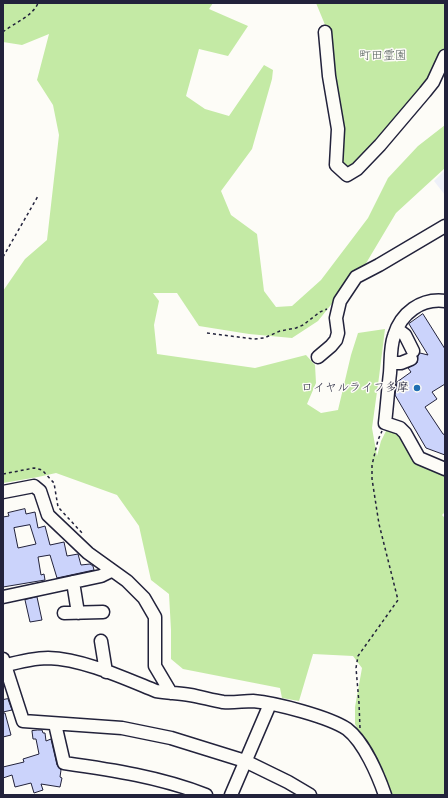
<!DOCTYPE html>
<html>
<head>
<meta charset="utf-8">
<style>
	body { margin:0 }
	#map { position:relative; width:448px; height:798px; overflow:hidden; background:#fdfcf7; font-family:"Comic Neue",sans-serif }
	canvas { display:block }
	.frame { position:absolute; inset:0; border:4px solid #22223b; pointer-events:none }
</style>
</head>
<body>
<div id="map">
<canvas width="448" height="798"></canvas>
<div class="frame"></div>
</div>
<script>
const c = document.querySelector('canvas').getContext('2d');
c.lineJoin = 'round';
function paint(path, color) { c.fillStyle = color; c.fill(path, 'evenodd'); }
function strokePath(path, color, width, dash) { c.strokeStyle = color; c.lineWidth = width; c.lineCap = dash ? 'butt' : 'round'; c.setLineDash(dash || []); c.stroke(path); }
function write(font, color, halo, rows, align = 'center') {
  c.font = font + ' "Comic Neue","Klee One",sans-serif'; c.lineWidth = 3; c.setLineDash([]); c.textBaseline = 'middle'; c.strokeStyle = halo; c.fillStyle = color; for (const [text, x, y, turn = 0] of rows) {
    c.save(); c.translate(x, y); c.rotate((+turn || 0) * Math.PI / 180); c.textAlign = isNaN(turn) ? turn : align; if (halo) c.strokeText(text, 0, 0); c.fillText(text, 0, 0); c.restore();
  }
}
paint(new Path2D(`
	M 445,170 L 445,195 L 434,181 Z`), '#eef0f8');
paint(new Path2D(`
	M 3,3 L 213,3 L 209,9 L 248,26 L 228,56 L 199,49 L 186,96 L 205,109 L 229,116 L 264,65 L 273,70 L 272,79 L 252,149 L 221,191 L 231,215 L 257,234 L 264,291 L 276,307 L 292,306 L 321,280 L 368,218 L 388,178 L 418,146 L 445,125 L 445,168 L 396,213 L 365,265 L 352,275 L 338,296 L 318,321 L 292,338 L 249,334 L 199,326 L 177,293 L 153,293 L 159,301 L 154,325 L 157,354 L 255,368 L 306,355 L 315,365 L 316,383 L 307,404 L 321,413 L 338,410 L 351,355 L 358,333 L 385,329 L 379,377 L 372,428 L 377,456 L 381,441 L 388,427 L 399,430 L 413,453 L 445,474 L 445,512 L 442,515 L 445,518 L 445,795 L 386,795 L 375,760 L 355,724 L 355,707 L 362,668 L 353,656 L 313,654 L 299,701 L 282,698 L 280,688 L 183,669 L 171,659 L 171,630 L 169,594 L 151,580 L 139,526 L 117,495 L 56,473 L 38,477 L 3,483 L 3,291 L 25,259 L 47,240 L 59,135 L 53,105 L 37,80 L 49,34 L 22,45 L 3,42 Z
	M 316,3 L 445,3 L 445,49 L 441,54 L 430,80 L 376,144 L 349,169 L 339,159 L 328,32 Z`), '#c4eaa5');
const building = new Path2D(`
	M 423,314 L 445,349 L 445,384 L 432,392 L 437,399 L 425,407 L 443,434 L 445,435 L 445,455 L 426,448 L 395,395 L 397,382 L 411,372 L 408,368 L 417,363 L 418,356 L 420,353 L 428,355 L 409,324 Z
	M 25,509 L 26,514 L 35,512 L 38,528 L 45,526 L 50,545 L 64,542 L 67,556 L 78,554 L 81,565 L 90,564 L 93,566 L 94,570 L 57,578 L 50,555 L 38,557 L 41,575 L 44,574 L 45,580 L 3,587 L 3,517 L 9,516 L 8,513 ZM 30,525 L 36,544 L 18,548 L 14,528 Z
	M 37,597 L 42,620 L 30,622 L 25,600 Z
	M 8,699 L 12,710 L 3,712 L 3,700 Z
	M 3,713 L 5,713 L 11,735 L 3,737 Z
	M 38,730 L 42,730 L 43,733 L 45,733 L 46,741 L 51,739 L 57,765 L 61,770 L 60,777 L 62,778 L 60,787 L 41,784 L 43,790 L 34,793 L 31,783 L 15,787 L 12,775 L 3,778 L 3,767 L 24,762 L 23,759 L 39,754 L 36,739 L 33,739 L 32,731 Z`);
paint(building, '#cbd3fb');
strokePath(building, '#22223b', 1);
const minor = new Path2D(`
	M 325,32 L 329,76 L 338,129 L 336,165 L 347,175 L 357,169 L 380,145 L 425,92 L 433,82 L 445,56
	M 445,301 C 421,298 401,313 394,336 C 390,347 391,361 390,373 C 388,390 387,406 385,423 L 400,428 L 405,433 L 419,458 L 445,469
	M 397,329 L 405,335 L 413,351
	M 318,357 L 331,346 L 336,340 L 338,333 L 336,318 L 340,301 L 356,277 L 379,265 L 445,226
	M 391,363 L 401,363 L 411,359
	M 3,492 L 34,486 L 40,491 L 48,515 L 88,553 L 127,581 L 144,598 L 155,617 L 155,666 L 171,693
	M 73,582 L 78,613
	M 3,597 L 101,576 L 111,571
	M 64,613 L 103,612
	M 101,641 L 106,672
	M 3,659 L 23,721 L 122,728 L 171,738 L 245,761 L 288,782 L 310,795
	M 3,666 C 18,662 33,658 48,658 C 83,659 124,678 156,691 C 168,693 179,693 190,695 C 201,697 212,700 223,702 C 233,703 243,701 253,701 C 276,703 329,717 347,729 C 364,742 378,775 385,795
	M 55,724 L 64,763 C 113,770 160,777 206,795
	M 231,795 L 270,704`);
strokePath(minor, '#22223b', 15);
strokePath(new Path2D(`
	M 3,32 C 14,23 33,16 38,3
	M 3,257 L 38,196
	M 207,333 L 254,339 L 264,338 L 280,331 L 296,328 L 303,325 L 320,312 L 327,309
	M 3,474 L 34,468 L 42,470 L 54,483 L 58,507 L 83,534
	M 360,728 L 359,703 L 356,668 L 358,656 L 398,600 L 379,524 L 372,479 L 372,465 L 378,440 L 382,431`), '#22223b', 1.5, [3, 3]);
strokePath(minor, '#fdfcf7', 12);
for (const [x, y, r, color] of [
	[417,388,4,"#1f6fb2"]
]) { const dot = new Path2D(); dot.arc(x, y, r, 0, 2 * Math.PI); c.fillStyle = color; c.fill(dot); strokePath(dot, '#fdfcf7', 1.5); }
write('12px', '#535e5b', '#fdfcf7', [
	["町田霊園",383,56]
]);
write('12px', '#22223b', '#fdfcf7', [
	["ロイヤルライフ多摩",409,388]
], 'right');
</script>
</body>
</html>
